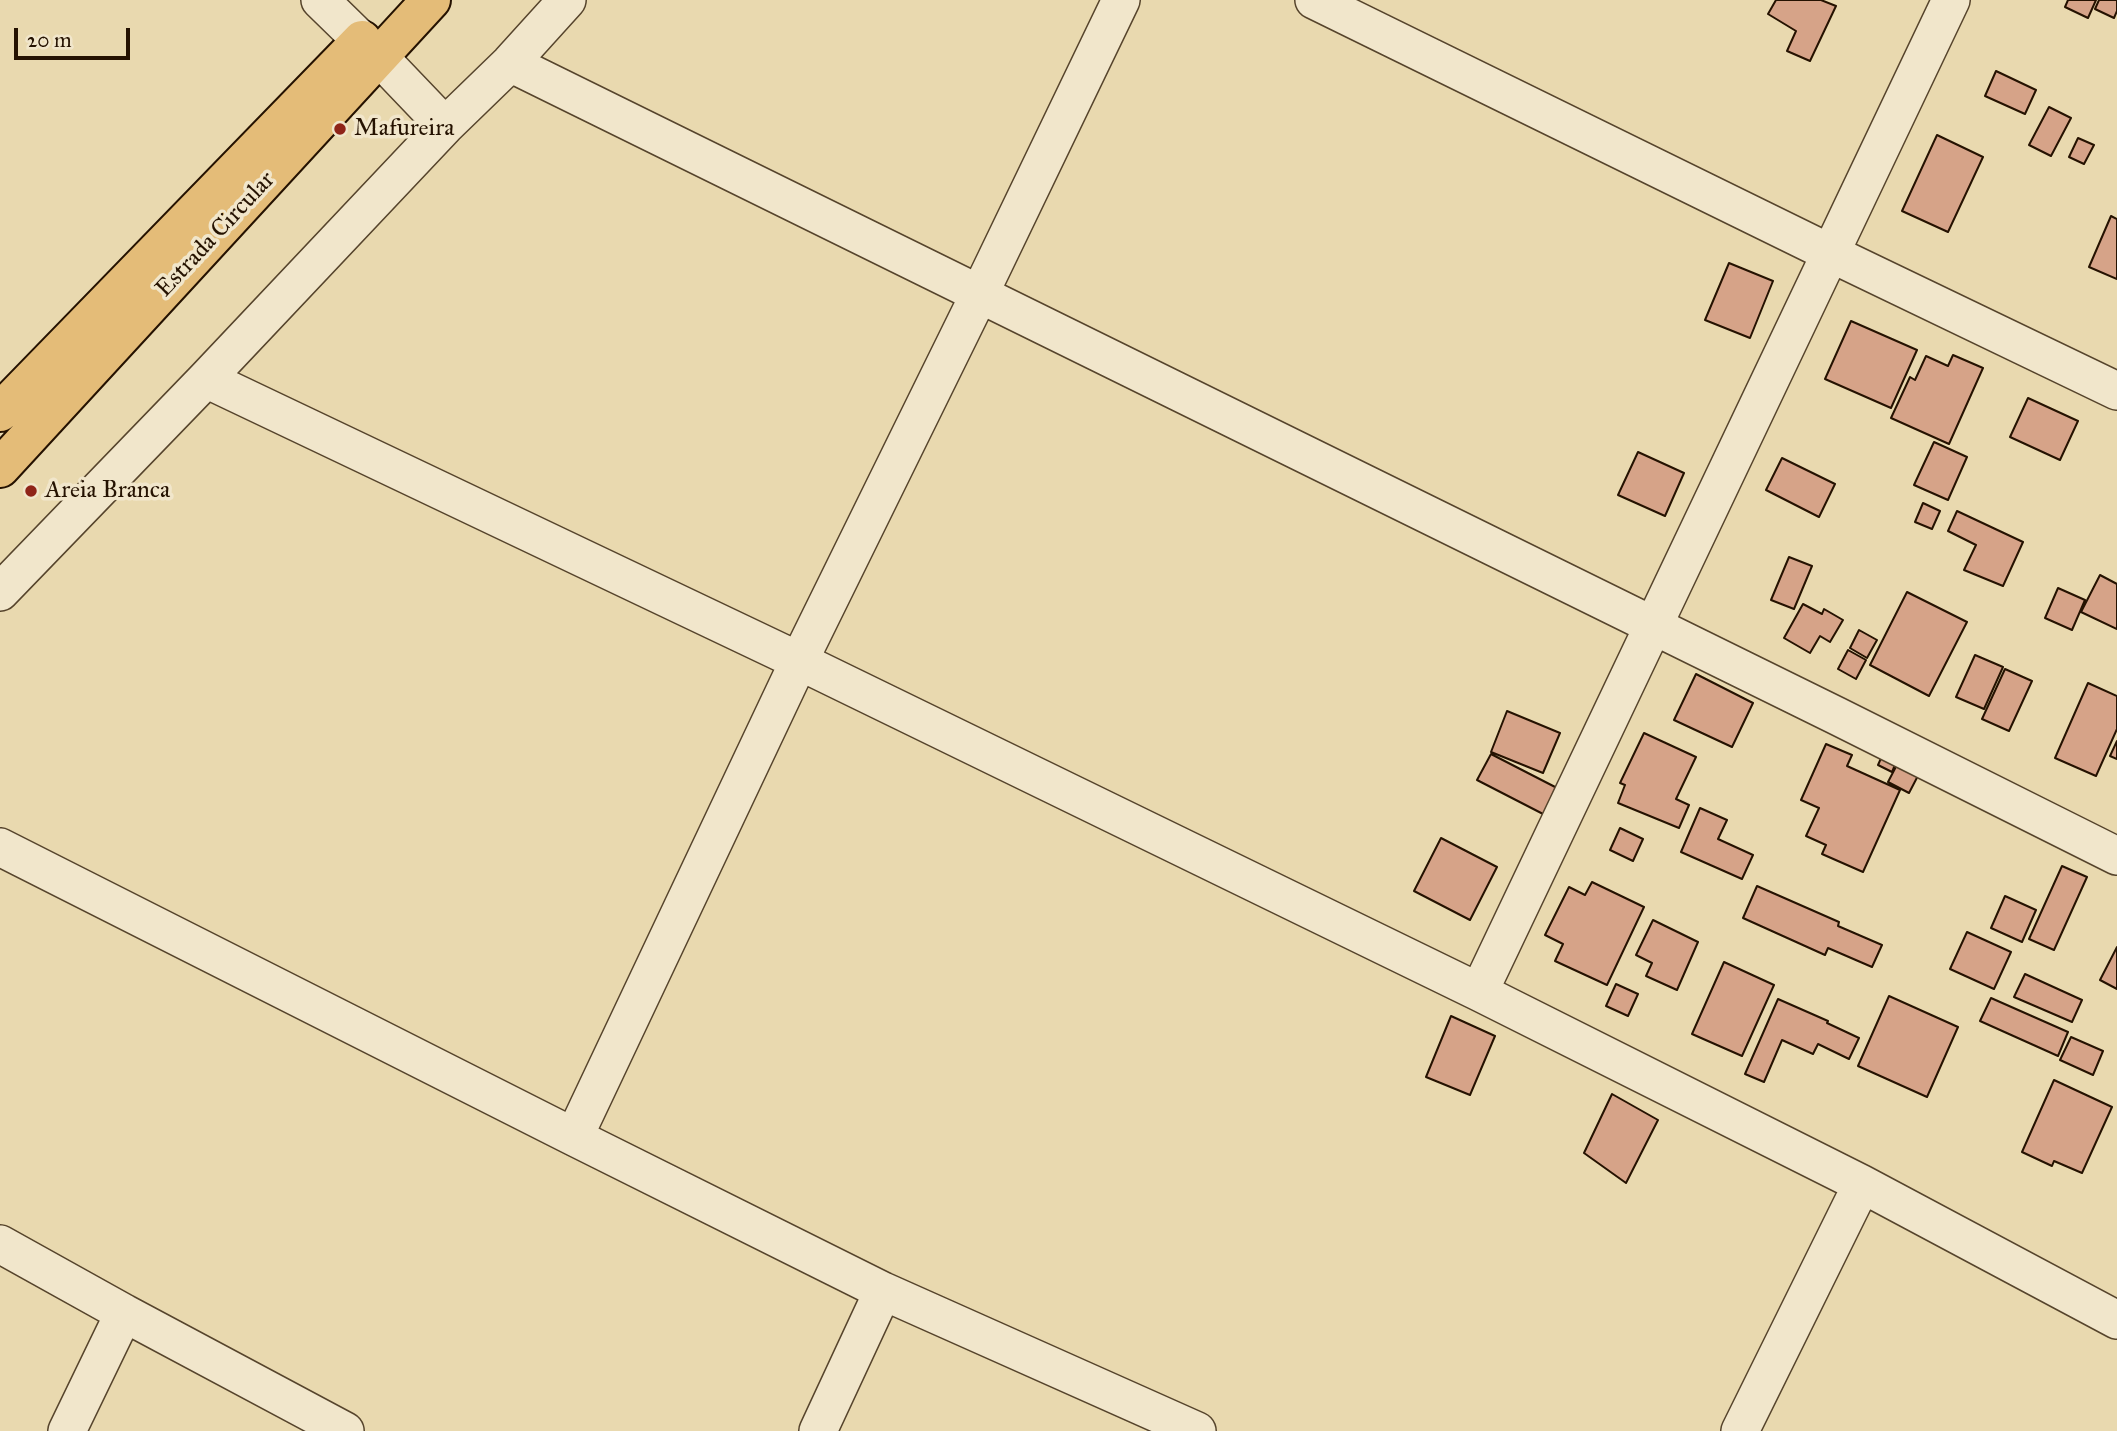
<!DOCTYPE html>
<html>
<head>
<meta charset="utf-8">
<style>
	body { margin:0 }
	#map { position:relative; width:2117px; height:1431px; overflow:hidden; background:#e9d9af; font-family:"IM FELL Great Primer",serif }
	canvas { display:block }
	.scale { position:absolute; left:14px; top:28px; width:116px; height:32px; box-sizing:border-box; border:4px solid #251201; border-top:0; padding-left:9px; font-size:21px; line-height:24px; white-space:nowrap; color:#251201; -webkit-text-stroke:5px #f1e6cb; paint-order:stroke }
</style>
</head>
<body>
<div id="map">
<canvas width="2117" height="1431"></canvas>
<div class="scale">20 m</div>
</div>
<script>
const c = document.querySelector('canvas').getContext('2d');
c.lineJoin = 'round';
function paint(path, color) { c.fillStyle = color; c.fill(path, 'evenodd'); }
function strokePath(path, color, width, dash) { c.strokeStyle = color; c.lineWidth = width; c.lineCap = dash ? 'butt' : 'round'; c.setLineDash(dash || []); c.stroke(path); }
function write(font, color, halo, rows, align = 'center') {
  c.font = font + ' "IM FELL Great Primer",serif'; c.lineWidth = 7; c.setLineDash([]); c.textBaseline = 'middle'; c.strokeStyle = halo; c.fillStyle = color; for (const [text, x, y, turn = 0] of rows) {
    c.save(); c.translate(x, y); c.rotate((+turn || 0) * Math.PI / 180); c.textAlign = isNaN(turn) ? turn : align; if (halo) c.strokeText(text, 0, 0); c.fillText(text, 0, 0); c.restore();
  }
}
const building = new Path2D(`
	M 1776,0 L 1821,0 L 1836,6 L 1810,61 L 1787,51 L 1796,31 L 1768,14 Z
	M 2068,0 L 2096,0 L 2088,18 L 2065,7 Z
	M 2099,0 L 2117,0 L 2117,11 L 2114,18 L 2095,9 Z
	M 1996,71 L 2036,90 L 2025,114 L 1985,96 Z
	M 2049,107 L 2071,118 L 2051,156 L 2029,145 Z
	M 1937,135 L 1983,157 L 1948,232 L 1902,211 Z
	M 2078,138 L 2094,145 L 2084,164 L 2069,157 Z
	M 2111,216 L 2117,219 L 2117,279 L 2089,267 Z
	M 1729,263 L 1773,281 L 1750,338 L 1705,320 Z
	M 1851,321 L 1917,350 L 1891,408 L 1825,379 Z
	M 1953,355 L 1983,368 L 1949,444 L 1891,418 L 1910,377 L 1915,380 L 1926,356 L 1948,366 Z
	M 2028,398 L 2078,421 L 2060,460 L 2010,437 Z
	M 1934,442 L 1967,457 L 1948,500 L 1914,485 Z
	M 1638,452 L 1684,473 L 1665,516 L 1618,495 Z
	M 1782,458 L 1835,484 L 1819,517 L 1766,490 Z
	M 1923,503 L 1940,511 L 1932,529 L 1915,522 Z
	M 1957,511 L 2023,542 L 2003,586 L 1964,570 L 1976,545 L 1948,531 Z
	M 1789,557 L 1812,566 L 1794,609 L 1771,600 Z
	M 2100,575 L 2117,584 L 2117,629 L 2081,612 Z
	M 2058,588 L 2085,600 L 2072,630 L 2045,618 Z
	M 1907,592 L 1967,622 L 1929,696 L 1870,665 Z
	M 1803,604 L 1822,614 L 1824,609 L 1843,620 L 1830,642 L 1820,636 L 1810,653 L 1784,638 Z
	M 1859,630 L 1877,640 L 1867,658 L 1850,648 Z
	M 1848,650 L 1866,660 L 1856,679 L 1838,669 Z
	M 1975,655 L 2003,667 L 1984,709 L 1956,697 Z
	M 2005,669 L 2032,681 L 2009,731 L 1982,719 Z
	M 1696,674 L 1753,703 L 1732,747 L 1674,720 Z
	M 2088,683 L 2117,696 L 2117,729 L 2096,776 L 2055,758 Z
	M 1507,711 L 1560,733 L 1543,773 L 1491,752 Z
	M 1644,733 L 1696,757 L 1676,799 L 1689,805 L 1679,828 L 1618,803 L 1625,785 L 1620,783 Z
	M 2117,741 L 2117,759 L 2110,756 Z
	M 1826,744 L 1852,755 L 1847,766 L 1900,790 L 1863,872 L 1822,854 L 1826,845 L 1806,836 L 1819,808 L 1801,800 Z
	M 1491,754 L 1559,789 L 1545,815 L 1477,780 Z
	M 1882,756 L 1896,762 L 1892,772 L 1878,765 Z
	M 1901,757 L 1922,768 L 1909,793 L 1888,782 Z
	M 1700,808 L 1727,820 L 1718,839 L 1753,855 L 1742,879 L 1681,852 Z
	M 1620,828 L 1643,839 L 1633,861 L 1610,850 Z
	M 1441,838 L 1497,867 L 1470,920 L 1414,891 Z
	M 2062,866 L 2087,877 L 2054,950 L 2029,939 Z
	M 1592,882 L 1644,907 L 1607,985 L 1555,961 L 1563,944 L 1545,935 L 1569,887 L 1585,895 Z
	M 1757,886 L 1839,922 L 1838,926 L 1882,945 L 1872,967 L 1828,948 L 1825,955 L 1743,918 Z
	M 2005,896 L 2036,910 L 2022,942 L 1991,928 Z
	M 1653,920 L 1698,942 L 1677,990 L 1646,976 L 1652,963 L 1636,955 Z
	M 1967,932 L 2011,952 L 1994,989 L 1950,969 Z
	M 2117,947 L 2117,989 L 2100,980 Z
	M 1724,962 L 1774,985 L 1742,1056 L 1692,1034 Z
	M 2025,974 L 2082,1000 L 2072,1022 L 2014,997 Z
	M 1616,984 L 1638,994 L 1628,1016 L 1606,1006 Z
	M 1889,996 L 1958,1027 L 1927,1097 L 1858,1066 Z
	M 1991,998 L 2068,1032 L 2058,1056 L 1980,1021 Z
	M 1778,999 L 1828,1021 L 1827,1023 L 1859,1038 L 1849,1059 L 1818,1044 L 1813,1054 L 1782,1040 L 1764,1082 L 1745,1074 Z
	M 1451,1016 L 1495,1036 L 1470,1095 L 1426,1077 Z
	M 2071,1037 L 2103,1051 L 2093,1075 L 2060,1060 Z
	M 2054,1080 L 2112,1107 L 2082,1173 L 2054,1161 L 2052,1166 L 2022,1152 Z
	M 1612,1094 L 1658,1120 L 1626,1183 L 1584,1153 Z`);
paint(building, '#d6a388');
strokePath(building, '#251201', 2);
const minor = new Path2D(`
	M 320,0 L 361,40
	M 1314,0 L 1832,254 L 2117,391
	M 379,57 L 445,126
	M 510,63 L 1837,716 L 2117,856
	M 206,379 L 799,661 L 1479,992 L 1862,1184 L 2117,1320
	M 0,592 L 206,379 L 445,126 L 510,63 L 567,0
	M 0,847 L 574,1137 L 883,1291 L 1197,1431
	M 1479,992 L 1951,0
	M 574,1137 L 799,661 L 979,295 L 1121,0
	M 0,1244 L 124,1313
	M 67,1431 L 124,1313 L 345,1431
	M 818,1431 L 883,1291
	M 1740,1431 L 1862,1184`);
const primary = new Path2D(`
	M 0,412 L 362,40
	M 0,468 L 431,0`);
strokePath(minor, '#56442c', 40);
strokePath(primary, '#251201', 42);
strokePath(minor, '#f1e6cb', 37);
strokePath(primary, '#e4bc78', 38);
for (const [x, y, r, color] of [
	[340,129,7,"#8f2418"],
	[31,491,7,"#8f2418"]
]) { const dot = new Path2D(); dot.arc(x, y, r, 0, 2 * Math.PI); c.fillStyle = color; c.fill(dot); strokePath(dot, '#f1e6cb', 2.5); }
write('24px', '#251201', '#f1e6cb', [
	["Mafureira",354,129],
	["Areia Branca",45,491]
], 'left');
write('24px', '#251201', '#f1e6cb', [
	["Estrada Circular",216,235,-47]
]);
</script>
</body>
</html>
